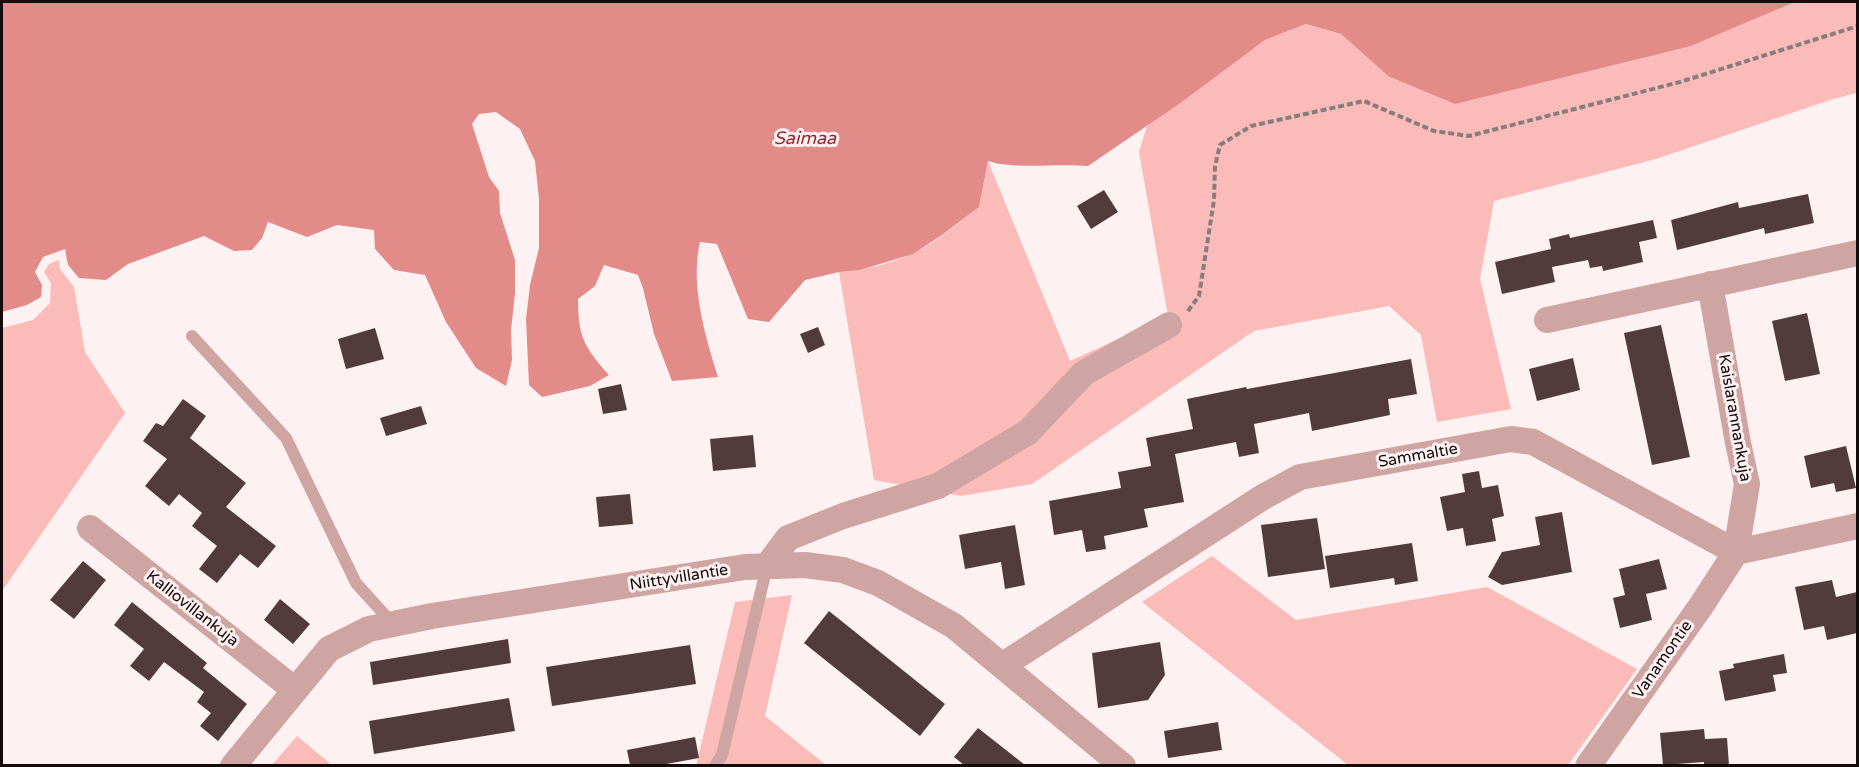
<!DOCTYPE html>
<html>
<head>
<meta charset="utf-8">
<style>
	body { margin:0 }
	#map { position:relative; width:1859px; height:767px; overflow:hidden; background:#fdf2f1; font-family:"Varela Round",sans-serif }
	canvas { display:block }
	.frame { position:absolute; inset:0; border:3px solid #140b0b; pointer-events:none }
</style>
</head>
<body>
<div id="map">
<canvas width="1859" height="767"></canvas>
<div class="frame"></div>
</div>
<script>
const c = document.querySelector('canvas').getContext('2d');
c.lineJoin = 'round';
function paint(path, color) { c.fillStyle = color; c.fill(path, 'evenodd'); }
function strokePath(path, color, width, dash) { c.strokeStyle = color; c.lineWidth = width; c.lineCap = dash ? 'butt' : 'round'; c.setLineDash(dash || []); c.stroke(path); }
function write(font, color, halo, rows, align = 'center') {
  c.font = font + ' "Varela Round",sans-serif'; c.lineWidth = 6; c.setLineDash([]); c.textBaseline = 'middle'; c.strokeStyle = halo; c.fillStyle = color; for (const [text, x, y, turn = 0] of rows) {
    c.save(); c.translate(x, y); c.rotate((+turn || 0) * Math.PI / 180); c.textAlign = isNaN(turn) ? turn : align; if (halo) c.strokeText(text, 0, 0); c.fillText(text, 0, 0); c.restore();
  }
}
paint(new Path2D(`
	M 1795,2 L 1857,2 L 1857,93 L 1833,99 L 1656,159 L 1494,201 L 1480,279 L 1511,409 L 1437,422 L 1421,335 L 1389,306 L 1254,331 L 1032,484 L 961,496 L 874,480 L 839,272 C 863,270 891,264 913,253 C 937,242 958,223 979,207 L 988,161 L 1070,361 L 1168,316 L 1139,152 L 1147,126 L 1265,40 L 1306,24 L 1341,34 L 1388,76 L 1691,46 Z
	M 59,260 L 60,269 L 74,287 L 85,352 L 125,413 L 2,591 L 2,328 L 33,320 L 50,303 L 51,283 L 44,272 L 49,264 Z
	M 1212,556 L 1296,620 L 1487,587 L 1637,669 L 1568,765 L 1348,765 L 1142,602 Z
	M 792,595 L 765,716 L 826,765 L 696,766 L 735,602 Z
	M 297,736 L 332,765 L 272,765 Z`), '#fabbb9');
paint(new Path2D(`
	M 2,2 L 1795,2 L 1691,46 L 1455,104 L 1388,76 L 1341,34 L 1306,24 L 1265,40 L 1179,104 L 1088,166 C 1057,163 1016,170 988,161 L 979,207 L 942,235 L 913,254 L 860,270 L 839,272 L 805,280 L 769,322 L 748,319 L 717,244 L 700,242 C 690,286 705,335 718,377 L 672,381 L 654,334 L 643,288 L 638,275 L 604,265 L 595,286 L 578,299 C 578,336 584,347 609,375 L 590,386 L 542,397 L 529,385 L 526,319 L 530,285 L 539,248 L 539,199 L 535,161 L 520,129 L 496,112 L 479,114 L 472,124 L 489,177 L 499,191 L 500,213 L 515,260 L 515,293 L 511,330 L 512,360 L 506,386 L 476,368 L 446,322 L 425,275 L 394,270 L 375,249 L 374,230 L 337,225 L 307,237 L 268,222 L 262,238 L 252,250 L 234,251 L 204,236 L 128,264 L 106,280 L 79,278 L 68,265 L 65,249 L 43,257 L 35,272 L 42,285 L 41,297 L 27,305 L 2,312 Z`), '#e28b89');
paint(new Path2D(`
	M 1104,190 L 1118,212 L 1091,229 L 1077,206 Z
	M 1808,194 L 1814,223 L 1765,234 L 1764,228 L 1677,250 L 1671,220 L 1738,202 L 1739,208 Z
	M 1653,220 L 1657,238 L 1639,242 L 1643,262 L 1603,271 L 1602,266 L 1590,268 L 1588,260 L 1552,267 L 1555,282 L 1502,294 L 1495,262 L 1551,249 L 1549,239 L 1569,234 L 1570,238 Z
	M 1807,313 L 1820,374 L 1785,381 L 1772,321 Z
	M 1661,325 L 1690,457 L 1652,465 L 1624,333 Z
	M 818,327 L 825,345 L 808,353 L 800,334 Z
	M 375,328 L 384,359 L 346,369 L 338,339 Z
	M 1573,358 L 1580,390 L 1537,401 L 1529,369 Z
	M 1411,359 L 1417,394 L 1388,399 L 1390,415 L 1312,431 L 1309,413 L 1254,424 L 1259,453 L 1239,457 L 1236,442 L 1175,454 L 1184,502 L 1144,509 L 1148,527 L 1104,536 L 1106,549 L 1086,552 L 1082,530 L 1054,535 L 1049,501 L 1121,488 L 1118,472 L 1151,466 L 1146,438 L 1193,429 L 1187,399 L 1246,387 L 1247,389 Z
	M 621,384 L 627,410 L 603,414 L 598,389 Z
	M 183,399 L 206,416 L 190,438 L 246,483 L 226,507 L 276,546 L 258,568 L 240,554 L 217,583 L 199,569 L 217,546 L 192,526 L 202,513 L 179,494 L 169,506 L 145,486 L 167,459 L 143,441 L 156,423 L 163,426 Z
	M 421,406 L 427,424 L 386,436 L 380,418 Z
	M 753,435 L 756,467 L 713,471 L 710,439 Z
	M 1846,446 L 1856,488 L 1836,492 L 1834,483 L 1811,488 L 1804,456 Z
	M 1479,471 L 1482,488 L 1498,485 L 1504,516 L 1492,519 L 1496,541 L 1466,546 L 1463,528 L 1447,531 L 1440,497 L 1465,492 L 1462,474 Z
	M 630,494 L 633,524 L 599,527 L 596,497 Z
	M 1562,512 L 1572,572 L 1502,585 L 1488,577 L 1502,552 L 1540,545 L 1535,517 Z
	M 1317,518 L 1325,569 L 1268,577 L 1261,525 Z
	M 1015,525 L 1025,585 L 1005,589 L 1001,562 L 965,569 L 959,535 Z
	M 1412,543 L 1418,581 L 1395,585 L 1394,578 L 1330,588 L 1325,556 Z
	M 1659,559 L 1667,589 L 1646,594 L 1652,620 L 1620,628 L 1613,598 L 1625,595 L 1619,569 Z
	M 83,561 L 106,580 L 74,619 L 50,600 Z
	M 1832,580 L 1836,597 L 1857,592 L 1857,633 L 1827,640 L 1824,626 L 1804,630 L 1795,587 Z
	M 280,599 L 310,624 L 293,644 L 264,620 Z
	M 132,602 L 207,663 L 203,668 L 247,704 L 218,741 L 200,726 L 211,713 L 197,702 L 204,692 L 164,662 L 149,681 L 130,666 L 144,649 L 114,625 Z
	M 829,611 L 945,704 L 920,736 L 804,643 Z
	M 508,639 L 511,663 L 373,685 L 370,662 Z
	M 1160,642 L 1165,675 L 1148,700 L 1098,708 L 1092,653 Z
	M 690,645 L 696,684 L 552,706 L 546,667 Z
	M 1784,654 L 1787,673 L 1773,675 L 1776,691 L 1725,701 L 1719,671 L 1734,668 L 1733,664 Z
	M 509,698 L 515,731 L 374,754 L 369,721 Z
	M 1218,722 L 1222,750 L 1168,758 L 1164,731 Z
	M 978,728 L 1025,765 L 964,765 L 954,757 Z
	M 1704,729 L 1705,739 L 1727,738 L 1729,765 L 1704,765 L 1704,762 L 1663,765 L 1660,733 Z
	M 695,737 L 699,758 L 661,765 L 630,765 L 627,750 Z`), '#523c3b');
strokePath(new Path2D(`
	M 1188,311 L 1199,296 L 1214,200 L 1215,166 L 1220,145 L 1251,126 L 1364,101 L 1434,131 L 1469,136 L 1680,82 L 1858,26`), '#877d7d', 4, [6, 3]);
strokePath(new Path2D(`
	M 192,336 L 286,438 L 356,583 L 393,624
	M 715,766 L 722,755 L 767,566`), '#cea5a3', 12);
strokePath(new Path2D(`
	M 1547,320 L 1858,253
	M 90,528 L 295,690
	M 767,566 L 788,538 L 843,516 L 938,486 L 1028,432 L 1084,373 L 1169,325
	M 1003,665 L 1263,497 L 1300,477 L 1511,439 L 1533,442 L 1736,552 L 1858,526
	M 233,766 L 329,649 L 369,629 L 432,616 L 745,567 L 805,565 L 843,570 L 878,583 L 954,626 L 1123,766
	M 1588,766 L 1701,606 L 1736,552 L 1747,484 L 1738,443 L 1710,284`), '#cea5a3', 26);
write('16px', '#140b0b', '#fdf2f1', [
	["Kaislarannankuja",1734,418,80],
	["Sammaltie",1418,456,-10],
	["Niittyvillantie",679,578,-9],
	["Kalliovillankuja",192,609,38],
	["Vanamontie",1663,660,-55]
]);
write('italic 18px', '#912b32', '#fdf2f1', [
	["Saimaa",805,139]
]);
</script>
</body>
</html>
